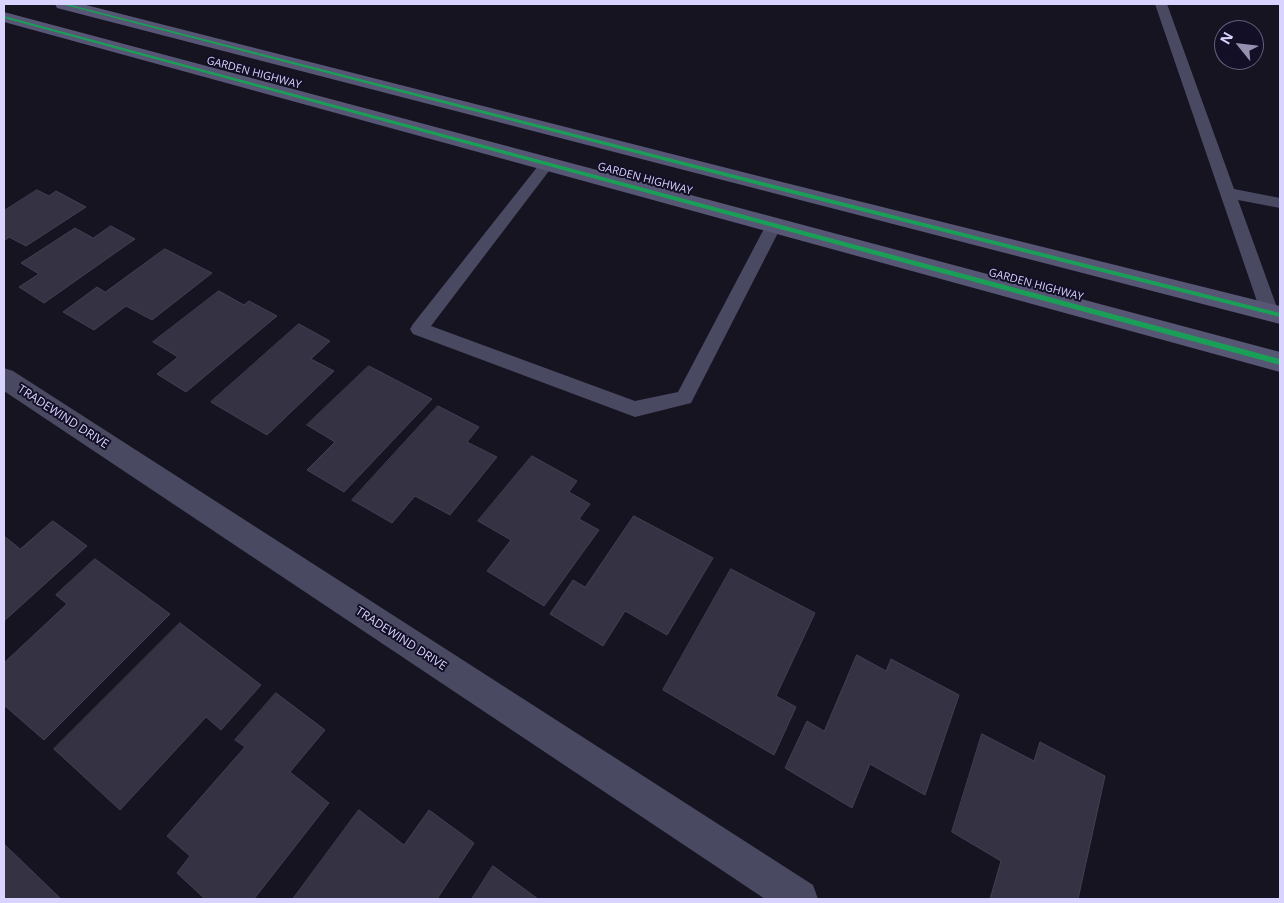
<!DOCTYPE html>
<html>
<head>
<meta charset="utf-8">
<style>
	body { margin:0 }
	#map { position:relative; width:1284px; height:903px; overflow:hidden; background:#161421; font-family:"Open Sans",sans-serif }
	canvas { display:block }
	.frame { position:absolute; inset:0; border:5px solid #d9d4ff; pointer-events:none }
	.north { position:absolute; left:1214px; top:20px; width:50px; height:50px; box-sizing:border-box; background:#130f26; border:1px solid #625e7d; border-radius:50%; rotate:299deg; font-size:14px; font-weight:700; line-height:20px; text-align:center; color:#d9d4ff }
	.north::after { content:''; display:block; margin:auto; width:18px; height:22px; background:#9591b1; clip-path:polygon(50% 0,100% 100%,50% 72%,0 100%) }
</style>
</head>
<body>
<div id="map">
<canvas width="1284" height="903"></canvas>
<div class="frame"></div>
<div class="north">N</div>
</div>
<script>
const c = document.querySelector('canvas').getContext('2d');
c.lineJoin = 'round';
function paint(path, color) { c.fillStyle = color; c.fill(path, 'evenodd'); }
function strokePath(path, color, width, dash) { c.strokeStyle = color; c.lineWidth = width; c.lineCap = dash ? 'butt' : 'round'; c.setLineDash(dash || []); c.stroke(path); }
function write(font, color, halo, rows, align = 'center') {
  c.font = font + ' "Open Sans",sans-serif'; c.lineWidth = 4; c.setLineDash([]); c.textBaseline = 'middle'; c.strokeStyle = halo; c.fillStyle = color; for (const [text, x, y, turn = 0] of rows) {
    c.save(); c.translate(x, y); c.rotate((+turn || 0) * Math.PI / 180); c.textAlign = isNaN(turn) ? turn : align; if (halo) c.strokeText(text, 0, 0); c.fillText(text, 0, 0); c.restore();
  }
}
const building = new Path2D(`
	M 37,190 L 49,196 L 56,191 L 86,207 L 26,246 L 9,237 L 4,241 L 4,211 Z
	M 111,226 L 135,239 L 44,303 L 19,287 L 39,274 L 21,263 L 75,228 L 93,238 Z
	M 165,249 L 212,273 L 152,320 L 126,306 L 94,330 L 63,312 L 97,287 L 105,292 Z
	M 219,291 L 244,305 L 249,301 L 277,316 L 186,392 L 157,374 L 178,357 L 153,342 Z
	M 299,324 L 330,341 L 311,359 L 334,371 L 267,435 L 211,402 Z
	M 369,366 L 432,399 L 344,492 L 307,470 L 335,442 L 307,425 Z
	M 438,406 L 479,427 L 467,442 L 497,457 L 450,515 L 415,496 L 392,523 L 352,500 Z
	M 532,456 L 577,481 L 569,492 L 590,504 L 579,519 L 599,530 L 544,606 L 487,571 L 511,540 L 478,521 Z
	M 634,516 L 713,558 L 667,635 L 625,611 L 603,646 L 550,614 L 573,580 L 585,587 Z
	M 53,521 L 87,546 L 4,621 L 4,536 L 20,549 Z
	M 95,559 L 170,614 L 44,740 L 4,705 L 4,663 L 67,604 L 56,595 Z
	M 731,569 L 815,613 L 776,696 L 796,707 L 774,755 L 663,690 Z
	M 180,623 L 261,685 L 221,730 L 206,717 L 120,810 L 54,749 Z
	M 857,655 L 886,671 L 891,659 L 959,695 L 925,795 L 870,764 L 852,808 L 785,768 L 807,721 L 824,731 Z
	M 276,693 L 325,730 L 290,772 L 329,803 L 254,899 L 205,899 L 177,873 L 190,856 L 167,836 L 245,747 L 235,740 Z
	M 982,734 L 1034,761 L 1040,742 L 1105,776 L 1078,899 L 990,899 L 1001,861 L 952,832 Z
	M 359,810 L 404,845 L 429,810 L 474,843 L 437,899 L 293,899 Z
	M 4,844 L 61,899 L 4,899 Z
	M 493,866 L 538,899 L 472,899 Z`);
paint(building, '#343243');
strokePath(building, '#433f54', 1);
paint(new Path2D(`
	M 1155,4 L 1167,4 L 1234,189 L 1280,198 L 1280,208 L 1238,200 L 1279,313 L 1276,318 L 1270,319 L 1264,318 L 1261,313 Z
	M 547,159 L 552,161 L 554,164 L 552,167 L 431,326 L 635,401 L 678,392 L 766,225 L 768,221 L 774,220 L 780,221 L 782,225 L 691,403 L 635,417 L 413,334 L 410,329 L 413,324 L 542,161 Z`), '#4a4962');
paint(new Path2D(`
	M 4,368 L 13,371 L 813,885 L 818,899 L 765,899 L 4,391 Z`), '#4a4962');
paint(new Path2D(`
	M 55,4 L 82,4 L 782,182 L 1280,306 L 1280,324 L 57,8 Z
	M 4,12 L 1280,352 L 1280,372 L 4,22 Z`), '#575674');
paint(new Path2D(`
	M 61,4 L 67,4 L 782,187 L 1280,313 L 1280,317 L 782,191 Z
	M 4,16 L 1280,359 L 1280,365 L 4,18 Z`), '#1a9f57');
write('11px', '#d9d4ff', '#130f26', [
	["GARDEN HIGHWAY",254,73,15],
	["GARDEN HIGHWAY",645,179,15],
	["GARDEN HIGHWAY",1036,285,15]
]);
write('12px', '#d9d4ff', '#130f26', [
	["TRADEWIND DRIVE",63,417,33],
	["TRADEWIND DRIVE",401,639,33]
]);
</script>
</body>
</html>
